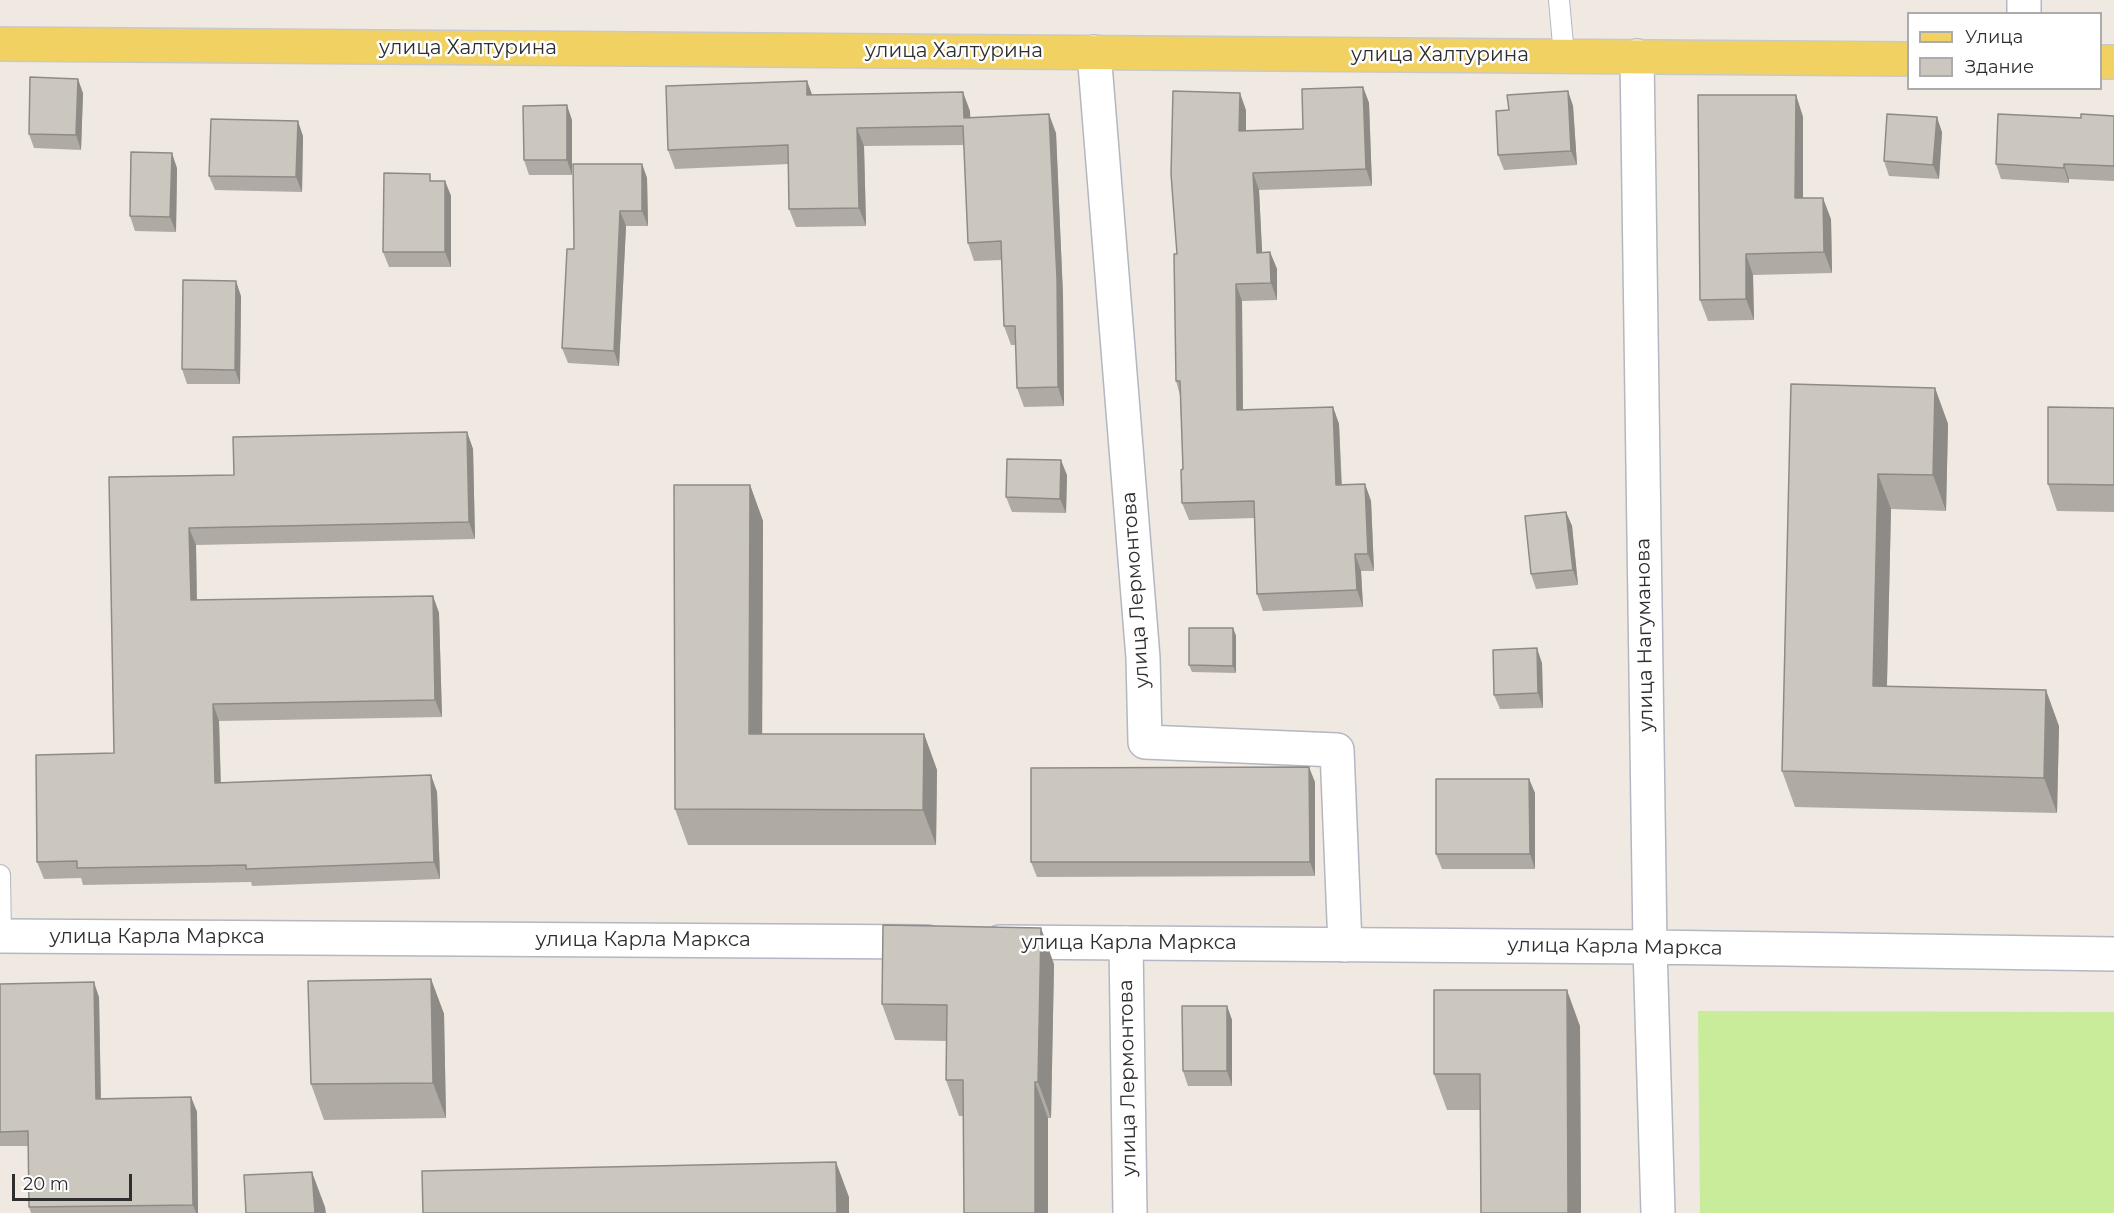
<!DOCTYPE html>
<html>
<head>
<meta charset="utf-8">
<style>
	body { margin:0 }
	#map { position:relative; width:2114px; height:1213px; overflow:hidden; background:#efe9e1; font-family:Montserrat,sans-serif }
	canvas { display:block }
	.legend { position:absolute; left:1907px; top:12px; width:195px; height:78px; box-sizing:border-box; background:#fff; border:2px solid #ababab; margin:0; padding:8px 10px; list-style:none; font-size:18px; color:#2e2e2e }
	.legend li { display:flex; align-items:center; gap:12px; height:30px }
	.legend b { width:30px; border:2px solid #ababab }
	.scale { position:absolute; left:12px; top:1174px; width:120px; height:27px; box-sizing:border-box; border:3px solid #2e2e2e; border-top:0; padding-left:8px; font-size:18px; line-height:21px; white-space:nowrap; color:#2e2e2e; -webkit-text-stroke:4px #fff; paint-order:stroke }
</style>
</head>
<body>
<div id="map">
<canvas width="2114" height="1213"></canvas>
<ul class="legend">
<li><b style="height:8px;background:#f2d163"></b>Улица</li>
<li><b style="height:16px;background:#cbc7bf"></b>Здание</li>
</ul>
<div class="scale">20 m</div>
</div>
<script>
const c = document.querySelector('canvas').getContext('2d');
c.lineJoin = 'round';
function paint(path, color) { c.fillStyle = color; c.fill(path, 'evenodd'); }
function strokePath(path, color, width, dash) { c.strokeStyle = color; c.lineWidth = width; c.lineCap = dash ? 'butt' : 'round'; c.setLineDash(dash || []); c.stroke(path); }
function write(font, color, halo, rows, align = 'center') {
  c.font = font + ' Montserrat,sans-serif'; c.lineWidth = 5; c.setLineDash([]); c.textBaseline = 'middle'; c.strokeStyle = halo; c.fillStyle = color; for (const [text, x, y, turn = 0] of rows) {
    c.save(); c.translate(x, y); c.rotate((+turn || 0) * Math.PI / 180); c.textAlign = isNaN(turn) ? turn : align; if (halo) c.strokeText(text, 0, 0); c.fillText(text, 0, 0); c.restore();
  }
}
paint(new Path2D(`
	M 1698,1011 L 2114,1012 L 2114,1213 L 1700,1213 Z`), '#c9ec9a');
const lane = new Path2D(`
	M 1559,0 L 1564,56
	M 0,875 L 1,936`);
const street = new Path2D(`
	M 2024,0 L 2024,14
	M 1094,52 L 1143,658 L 1145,742 L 1337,750 L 1345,945
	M 1126,943 L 1130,1213`);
const secondary = new Path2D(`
	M 1637,56 L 1650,947 L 1658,1213
	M 0,936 L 927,942
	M 1000,942 L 1650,947 L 2114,954`);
const primary = new Path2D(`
	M 0,44 L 1908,59
	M 2100,62 L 2114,62`);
strokePath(lane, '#b4b7c1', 22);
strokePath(street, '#b4b7c1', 36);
strokePath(secondary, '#b4b7c1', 36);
strokePath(primary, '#c9c9c9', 36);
strokePath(lane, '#fff', 20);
strokePath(street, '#fff', 33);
strokePath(secondary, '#fff', 33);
strokePath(primary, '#f2d163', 33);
paint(new Path2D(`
	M 807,81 L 812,95 L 970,111 L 970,117 L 1056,133 L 1063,296 L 1064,406 L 1024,407 L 1017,388 L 1016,345 L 1011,345 L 1004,326 L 1002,260 L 974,261 L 968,243 L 964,145 L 864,146 L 866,226 L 796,227 L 789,209 L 789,164 L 675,169 L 668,150 Z
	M 1363,87 L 1369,103 L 1372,186 L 1259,190 L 1262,252 L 1270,252 L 1277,269 L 1277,300 L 1242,301 L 1243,410 L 1333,407 L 1339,424 L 1342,485 L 1365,484 L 1371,501 L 1374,571 L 1361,571 L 1363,607 L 1263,611 L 1257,594 L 1254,518 L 1189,520 L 1182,503 L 1183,469 L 1180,395 L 1176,381 L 1177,254 L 1246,110 L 1246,131 L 1303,129 Z
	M 1568,91 L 1573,106 L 1577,165 L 1504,170 L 1498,155 L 1509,110 Z
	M 83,93 L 81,150 L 34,148 L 29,134 Z
	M 1796,95 L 1803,117 L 1803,198 L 1831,219 L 1832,273 L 1753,275 L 1754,320 L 1708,321 L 1700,300 Z
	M 2114,116 L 2114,181 L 2069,179 L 2069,183 L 2001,179 L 1996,164 L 2081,118 Z
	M 572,120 L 572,175 L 529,175 L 524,160 Z
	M 1942,132 L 1939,179 L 1889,176 L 1884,161 Z
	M 303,136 L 302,192 L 215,190 L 209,176 Z
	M 642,164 L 647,178 L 648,226 L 626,226 L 619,366 L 568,363 L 562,348 L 574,249 Z
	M 177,168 L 176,232 L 135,231 L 130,216 Z
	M 433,181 L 445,181 L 451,196 L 451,267 L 389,267 L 383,252 Z
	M 241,296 L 240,384 L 187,384 L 182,369 Z
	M 1791,384 L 1935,388 L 1948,424 L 1946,511 L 1891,509 L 1887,686 L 2059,726 L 2057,813 L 1795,807 L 1782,771 Z
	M 2114,408 L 2114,512 L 2057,511 L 2048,484 Z
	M 467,432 L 473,449 L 475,539 L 196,545 L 197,600 L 433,596 L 439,613 L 442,717 L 219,721 L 221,783 L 431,775 L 437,792 L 440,879 L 252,886 L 251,882 L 83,885 L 81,878 L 44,879 L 37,862 L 114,753 L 109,477 L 234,475 Z
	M 1067,475 L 1066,513 L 1012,512 L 1006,497 Z
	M 750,485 L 763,521 L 762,734 L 924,734 L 937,770 L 936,845 L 688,845 L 675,809 Z
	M 1566,512 L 1572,526 L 1578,585 L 1536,589 L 1531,574 Z
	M 1233,628 L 1236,636 L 1236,673 L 1192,672 L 1189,665 Z
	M 1542,663 L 1543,708 L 1500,709 L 1494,695 Z
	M 1529,779 L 1535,793 L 1535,869 L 1442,869 L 1436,854 Z
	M 1315,782 L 1315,876 L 1037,877 L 1031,862 Z
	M 1054,964 L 1051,1118 L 1048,1118 L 1048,1213 L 964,1213 L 964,1116 L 959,1116 L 946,1080 L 947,1041 L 895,1040 L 882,1004 Z
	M 431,979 L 444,1014 L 446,1118 L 324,1120 L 311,1084 Z
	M 0,984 L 99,997 L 101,1098 L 191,1097 L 197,1112 L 198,1213 L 31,1213 L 29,1207 L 28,1146 L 0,1146 Z
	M 1227,1006 L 1232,1020 L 1232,1086 L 1188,1086 L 1183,1071 Z
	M 1580,1026 L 1581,1213 L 1481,1213 L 1481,1110 L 1447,1110 L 1434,1074 Z`), '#afaba4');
paint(new Path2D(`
	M 78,79 L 83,93 L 81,150 L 76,135 Z
	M 807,81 L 814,100 L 807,95 Z
	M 1363,87 L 1369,103 L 1372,186 L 1366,169 Z
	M 1568,91 L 1573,106 L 1577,165 L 1571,151 Z
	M 963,92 L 970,111 L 971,136 L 964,118 Z
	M 1240,93 L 1246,110 L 1246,148 L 1239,131 Z
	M 1796,95 L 1803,117 L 1803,220 L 1795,198 Z
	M 567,105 L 572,120 L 572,175 L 567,160 Z
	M 1049,114 L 1056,133 L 1063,296 L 1064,406 L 1058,387 Z
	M 1937,117 L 1942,132 L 1939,179 L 1933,165 Z
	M 298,121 L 303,136 L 302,192 L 296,177 Z
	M 857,128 L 864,146 L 866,226 L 859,208 Z
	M 172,153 L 177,168 L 176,232 L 170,217 Z
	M 642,164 L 647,178 L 648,226 L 642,211 Z
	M 2064,164 L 2069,179 L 2069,183 L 2064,168 Z
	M 1253,173 L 1259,190 L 1263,269 L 1257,253 Z
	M 445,181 L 451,196 L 451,267 L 445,252 Z
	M 1823,198 L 1831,219 L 1832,273 L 1824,252 Z
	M 620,211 L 626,226 L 619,366 L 614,351 Z
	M 1270,252 L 1277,269 L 1277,300 L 1271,283 Z
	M 1746,254 L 1753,275 L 1754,320 L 1746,299 Z
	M 236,281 L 241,296 L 240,384 L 235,370 Z
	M 1236,284 L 1242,301 L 1243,427 L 1237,410 Z
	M 1935,388 L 1948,424 L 1946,511 L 1933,475 Z
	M 1333,407 L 1339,424 L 1342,502 L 1336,485 Z
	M 467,432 L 473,449 L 475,539 L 469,522 Z
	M 1061,460 L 1067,475 L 1066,513 L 1060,499 Z
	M 1878,474 L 1891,509 L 1886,722 L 1873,686 Z
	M 1365,484 L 1371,501 L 1374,571 L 1368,554 Z
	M 750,485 L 763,521 L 762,770 L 749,734 Z
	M 1566,512 L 1572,526 L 1578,585 L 1573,570 Z
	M 189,528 L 196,545 L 197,617 L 191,600 Z
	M 1355,554 L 1361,571 L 1363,607 L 1357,590 Z
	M 433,596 L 439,613 L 442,717 L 435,700 Z
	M 1233,628 L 1236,636 L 1236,673 L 1233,666 Z
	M 1537,648 L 1542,663 L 1543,708 L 1538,693 Z
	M 2046,690 L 2059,726 L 2057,813 L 2044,778 Z
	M 213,704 L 219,721 L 221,800 L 215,783 Z
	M 924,734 L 937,770 L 936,845 L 923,810 Z
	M 1309,767 L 1315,782 L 1315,876 L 1310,862 Z
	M 431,775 L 437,792 L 440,879 L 434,862 Z
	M 1529,779 L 1535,793 L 1535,869 L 1530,854 Z
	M 1041,928 L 1054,964 L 1051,1118 L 1038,1082 Z
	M 431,979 L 444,1014 L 446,1118 L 433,1083 Z
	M 94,982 L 99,997 L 101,1113 L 96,1099 Z
	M 1567,990 L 1580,1026 L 1581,1213 L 1568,1213 Z
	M 1227,1006 L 1232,1020 L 1232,1086 L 1227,1071 Z
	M 1035,1082 L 1048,1118 L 1048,1213 L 1035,1213 Z
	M 191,1097 L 197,1112 L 198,1213 L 196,1213 L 193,1205 Z
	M 836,1162 L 849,1197 L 849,1213 L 837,1213 Z
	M 312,1172 L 325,1207 L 326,1213 L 315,1213 Z`), '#8e8b86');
const building = new Path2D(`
	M 30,77 L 78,79 L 76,135 L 29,134 Z
	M 807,81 L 807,95 L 963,92 L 964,118 L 1049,114 L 1057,278 L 1058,387 L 1017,388 L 1015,326 L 1004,326 L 1001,241 L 968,243 L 963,126 L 857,128 L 859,208 L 789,209 L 788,145 L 668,150 L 666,86 Z
	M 1363,87 L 1366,169 L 1253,173 L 1257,253 L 1270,252 L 1271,283 L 1236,284 L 1237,410 L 1333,407 L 1336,485 L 1365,484 L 1368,554 L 1355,554 L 1357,590 L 1257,594 L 1254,501 L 1182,503 L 1181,470 L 1183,469 L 1180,381 L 1176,381 L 1174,254 L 1177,254 L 1171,174 L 1173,91 L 1240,93 L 1239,131 L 1303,129 L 1302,89 Z
	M 1568,91 L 1571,151 L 1498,155 L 1496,111 L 1509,110 L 1507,95 Z
	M 1698,95 L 1796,95 L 1795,198 L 1823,198 L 1824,252 L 1746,254 L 1746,299 L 1700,300 Z
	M 567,105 L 567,160 L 524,160 L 523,106 Z
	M 1887,114 L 1937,117 L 1933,165 L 1884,161 Z
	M 1998,114 L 2081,118 L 2081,114 L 2114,116 L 2114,166 L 2064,164 L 2064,168 L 1996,164 Z
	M 211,119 L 298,121 L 296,177 L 209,176 Z
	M 131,152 L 172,153 L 170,217 L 130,216 Z
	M 573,164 L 642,164 L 642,211 L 620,211 L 614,351 L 562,348 L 567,249 L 574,249 Z
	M 384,173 L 430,174 L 430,181 L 445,181 L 445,252 L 383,252 Z
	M 183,280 L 236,281 L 235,370 L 182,369 Z
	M 1791,384 L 1935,388 L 1933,475 L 1878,474 L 1873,686 L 2046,690 L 2044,778 L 1782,771 Z
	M 2048,407 L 2114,408 L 2114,485 L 2048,484 Z
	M 467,432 L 469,522 L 189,528 L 191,600 L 433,596 L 435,700 L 213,704 L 215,783 L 431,775 L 434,862 L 246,869 L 246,865 L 77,868 L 77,861 L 37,862 L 36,755 L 114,753 L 109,477 L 234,475 L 233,437 Z
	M 1007,459 L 1061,460 L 1060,499 L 1006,497 Z
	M 674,485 L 750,485 L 749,734 L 924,734 L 923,810 L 675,809 Z
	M 1566,512 L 1573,570 L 1531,574 L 1525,516 Z
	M 1189,628 L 1233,628 L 1233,666 L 1189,665 Z
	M 1537,648 L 1538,693 L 1494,695 L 1493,650 Z
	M 1309,767 L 1310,862 L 1031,862 L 1031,768 Z
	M 1436,779 L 1529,779 L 1530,854 L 1436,854 Z
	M 883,925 L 1041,928 L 1038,1082 L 1035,1082 L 1035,1213 L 964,1213 L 963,1080 L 946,1080 L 947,1005 L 882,1004 Z
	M 431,979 L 433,1083 L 311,1084 L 308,981 Z
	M 94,982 L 96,1099 L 191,1097 L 193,1205 L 29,1207 L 28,1131 L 0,1132 L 0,984 Z
	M 1434,990 L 1567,990 L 1568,1213 L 1481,1213 L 1480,1074 L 1434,1074 Z
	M 1182,1006 L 1227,1006 L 1227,1071 L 1183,1071 Z
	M 836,1162 L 837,1213 L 423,1213 L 422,1171 Z
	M 312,1172 L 315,1213 L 246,1213 L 244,1175 Z`);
paint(building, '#cbc7bf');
strokePath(building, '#8e8b86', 1.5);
write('20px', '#2e2e2e', '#fff', [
	["улица Халтурина",468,48],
	["улица Халтурина",954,51],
	["улица Халтурина",1440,55],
	["улица Лермонтова",1136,590,-94],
	["улица Нагуманова",1645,635,-91],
	["улица Карла Маркса",157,937],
	["улица Карла Маркса",643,940],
	["улица Карла Маркса",1129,943],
	["улица Карла Маркса",1615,947,1],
	["улица Лермонтова",1128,1078,-91]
]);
</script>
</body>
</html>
